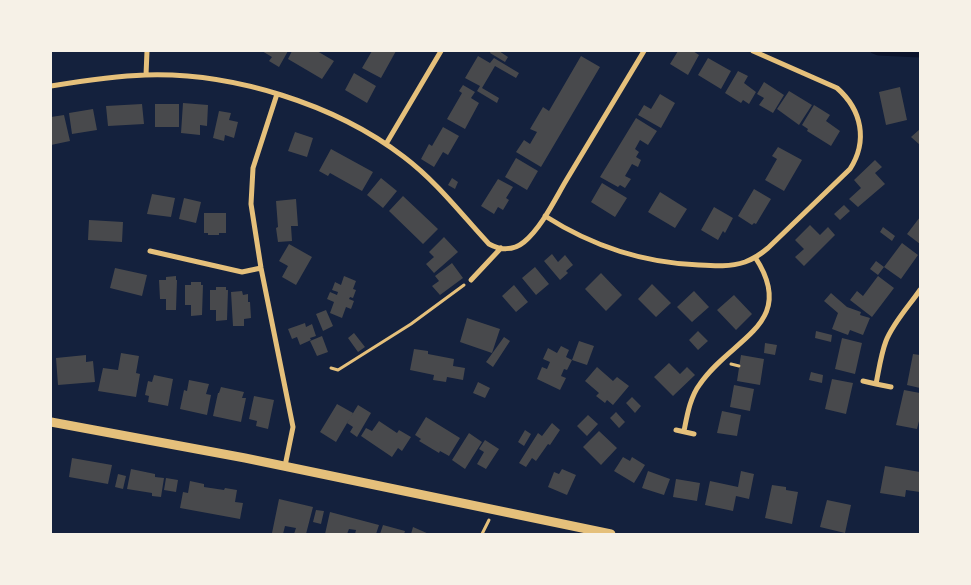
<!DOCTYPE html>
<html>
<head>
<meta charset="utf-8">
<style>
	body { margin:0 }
	#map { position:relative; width:971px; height:585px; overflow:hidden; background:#14213d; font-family:Manrope,sans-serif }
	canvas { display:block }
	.frame { position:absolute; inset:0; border:52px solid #f6f1e7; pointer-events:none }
</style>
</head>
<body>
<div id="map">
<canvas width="971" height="585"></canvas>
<div class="frame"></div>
</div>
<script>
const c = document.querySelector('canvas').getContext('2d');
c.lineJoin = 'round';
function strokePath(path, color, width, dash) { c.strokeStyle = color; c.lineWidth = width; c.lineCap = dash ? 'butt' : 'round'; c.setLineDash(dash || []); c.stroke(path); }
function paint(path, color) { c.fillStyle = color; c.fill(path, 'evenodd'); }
strokePath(new Path2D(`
	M 873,51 L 878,53 L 920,55`), '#0b132b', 5);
paint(new Path2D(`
	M 262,51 L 288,51 L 279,67 L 269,61 L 272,57 Z
	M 292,51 L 317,51 L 334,61 L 322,79 L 288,59 Z
	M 372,51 L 396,51 L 381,78 L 362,68 Z
	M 491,51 L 499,51 L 508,57 L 505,62 L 490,53 Z
	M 678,51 L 693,51 L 699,55 L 688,75 L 670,64 Z
	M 478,56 L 490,63 L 494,58 L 519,73 L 516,78 L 495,66 L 482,88 L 499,98 L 497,103 L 477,91 L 480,86 L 465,78 Z
	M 581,56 L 600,67 L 541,167 L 516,152 L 524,140 L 530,144 L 537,132 L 530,129 L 543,107 L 549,111 Z
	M 708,58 L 731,71 L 721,89 L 698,75 Z
	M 738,71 L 748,76 L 744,83 L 756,92 L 749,104 L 743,100 L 741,103 L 725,93 Z
	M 354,73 L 376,86 L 367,103 L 345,90 Z
	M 764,82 L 784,95 L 773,113 L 759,105 L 764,98 L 757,94 Z
	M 463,85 L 475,92 L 471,98 L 479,103 L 465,129 L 447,119 L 462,93 L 459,91 Z
	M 900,87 L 907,120 L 886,125 L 879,92 Z
	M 789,91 L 812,105 L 799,125 L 777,109 Z
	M 660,94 L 675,103 L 661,128 L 638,115 L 644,105 L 651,109 Z
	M 183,103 L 208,105 L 207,126 L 200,125 L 200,135 L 181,133 Z
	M 142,104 L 144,124 L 108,126 L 106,106 Z
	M 155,104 L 179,104 L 179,127 L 155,127 Z
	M 814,105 L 830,115 L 826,121 L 840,131 L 831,146 L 807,131 L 808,129 L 802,125 Z
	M 93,109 L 97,130 L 72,134 L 69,113 Z
	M 219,111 L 231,113 L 229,120 L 238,122 L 234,138 L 225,135 L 224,141 L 213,138 Z
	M 64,115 L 70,141 L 51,145 L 51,117 Z
	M 636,118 L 657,131 L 648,145 L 640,140 L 635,149 L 639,152 L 636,157 L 641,160 L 638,167 L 632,164 L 625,176 L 631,179 L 625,188 L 620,185 L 618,187 L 600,177 Z
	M 443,127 L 459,136 L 448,155 L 443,152 L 434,167 L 421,159 L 429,144 L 432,146 Z
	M 920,129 L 920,145 L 911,137 Z
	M 295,132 L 313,138 L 307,157 L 288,151 Z
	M 778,147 L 802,160 L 784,191 L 765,180 L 777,159 L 772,156 Z
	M 331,149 L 373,172 L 362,191 L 330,173 L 328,176 L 319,171 Z
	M 516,158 L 538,171 L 527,190 L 505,177 Z
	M 875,160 L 882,167 L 875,173 L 885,184 L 858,207 L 849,199 L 861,188 L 854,180 Z
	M 381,178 L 397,191 L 383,208 L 367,195 Z
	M 452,178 L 458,182 L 455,189 L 448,185 Z
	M 498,179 L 513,187 L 506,198 L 509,200 L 503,210 L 498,207 L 494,214 L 481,206 Z
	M 602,183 L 627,198 L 615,217 L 591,202 Z
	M 754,189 L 771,199 L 756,224 L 754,223 L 752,225 L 738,216 Z
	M 660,192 L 687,209 L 675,228 L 648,212 Z
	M 152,194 L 175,198 L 171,217 L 147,214 Z
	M 403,196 L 438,229 L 423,244 L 389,211 Z
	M 184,198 L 201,202 L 196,223 L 179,219 Z
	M 296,199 L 298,226 L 291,226 L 292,241 L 278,242 L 276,228 L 278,227 L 276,201 Z
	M 844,205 L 850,211 L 840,220 L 834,214 Z
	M 714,207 L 733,218 L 725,233 L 723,231 L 718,240 L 701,230 Z
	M 204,213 L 226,213 L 226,233 L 219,233 L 219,235 L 208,235 L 208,233 L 204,233 Z
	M 920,217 L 920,244 L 907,234 Z
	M 89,220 L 123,222 L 122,242 L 88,240 Z
	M 810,225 L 820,235 L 828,227 L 835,235 L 804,266 L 795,257 L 804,249 L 795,240 Z
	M 883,227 L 895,236 L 892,241 L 880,232 Z
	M 444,237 L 458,252 L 434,273 L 426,264 L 434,257 L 429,252 Z
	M 902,243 L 918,255 L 901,279 L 884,267 Z
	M 289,244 L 312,257 L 296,285 L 282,277 L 288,266 L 279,261 Z
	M 552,254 L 558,262 L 565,255 L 573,265 L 566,271 L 568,273 L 560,280 L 544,261 Z
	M 876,261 L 884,267 L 878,275 L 870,269 Z
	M 452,263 L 463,278 L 440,295 L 432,286 L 439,281 L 435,276 Z
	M 535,267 L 549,284 L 536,295 L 522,278 Z
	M 115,268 L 147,275 L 142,296 L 110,288 Z
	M 601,273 L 622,295 L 606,311 L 585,289 Z
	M 176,276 L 176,280 L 177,280 L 176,310 L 166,310 L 166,299 L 160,299 L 159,280 L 166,280 L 166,277 Z
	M 344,276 L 356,281 L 353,289 L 356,290 L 353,298 L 350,297 L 349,299 L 354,301 L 351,309 L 346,307 L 342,318 L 330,313 L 334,302 L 327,299 L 330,292 L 337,295 L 338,292 L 332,290 L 335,282 L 341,285 Z
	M 878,276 L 894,288 L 872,317 L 850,300 L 857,291 L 863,296 Z
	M 191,282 L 201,282 L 201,285 L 203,285 L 202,315 L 191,316 L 191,305 L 185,305 L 185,285 L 191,285 Z
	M 652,284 L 671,303 L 656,317 L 638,299 Z
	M 514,285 L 528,302 L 516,312 L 502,296 Z
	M 216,287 L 226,287 L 226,290 L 228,290 L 227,320 L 216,321 L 216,310 L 210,310 L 210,290 L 216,290 Z
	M 242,291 L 243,295 L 248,294 L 248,302 L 250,302 L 251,318 L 244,319 L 244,326 L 233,326 L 231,292 Z
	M 694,291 L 709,307 L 692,322 L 677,307 Z
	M 831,293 L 847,307 L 861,312 L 860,315 L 870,318 L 863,335 L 850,330 L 848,335 L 832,329 L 838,313 L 824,301 Z
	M 734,295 L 752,314 L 736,330 L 717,310 Z
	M 326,310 L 333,326 L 323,331 L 316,314 Z
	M 467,318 L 500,329 L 492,353 L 460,342 Z
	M 305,323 L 306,327 L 312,324 L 316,336 L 310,338 L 311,340 L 300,345 L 297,337 L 292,339 L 288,329 Z
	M 698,331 L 708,341 L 698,350 L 689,340 Z
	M 816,331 L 832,335 L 831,342 L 815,338 Z
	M 354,333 L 365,347 L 358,352 L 348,338 Z
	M 322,336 L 328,352 L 317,356 L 310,341 Z
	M 504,337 L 510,341 L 493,367 L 486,362 Z
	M 842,338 L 862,343 L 855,374 L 835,369 Z
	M 579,341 L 594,346 L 587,365 L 572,360 Z
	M 765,343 L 777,345 L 775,355 L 764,353 Z
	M 561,346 L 569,350 L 566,357 L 572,360 L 567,370 L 564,369 L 561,376 L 566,378 L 560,390 L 537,379 L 542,367 L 547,369 L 550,362 L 543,359 L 548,348 L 557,353 Z
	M 414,349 L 428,351 L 428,354 L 454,359 L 453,366 L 465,368 L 463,380 L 447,377 L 446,382 L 433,380 L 434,375 L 410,370 Z
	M 121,353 L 139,356 L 136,373 L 140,374 L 136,397 L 98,391 L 103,368 L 118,370 Z
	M 913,354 L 920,355 L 920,388 L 907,385 Z
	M 86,355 L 86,362 L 93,361 L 95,382 L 58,385 L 56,358 Z
	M 741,355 L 764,359 L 760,385 L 737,381 Z
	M 669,363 L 680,374 L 687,367 L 695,375 L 673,396 L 654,377 Z
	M 597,367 L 613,381 L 617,377 L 629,386 L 613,405 L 607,400 L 605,403 L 596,396 L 599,393 L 585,381 Z
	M 811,372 L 823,375 L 822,383 L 809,380 Z
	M 154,375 L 173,379 L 168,406 L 148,402 L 149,396 L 145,395 L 148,381 L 152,382 Z
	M 832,379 L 853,383 L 846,414 L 825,409 Z
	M 189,380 L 209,384 L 206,394 L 211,395 L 207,415 L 180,409 L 184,390 L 187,391 Z
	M 478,382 L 490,388 L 485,398 L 473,393 Z
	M 734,385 L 754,389 L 750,411 L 730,407 Z
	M 221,387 L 244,392 L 242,398 L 246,398 L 241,422 L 213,416 L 218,393 L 219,393 Z
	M 904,390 L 920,393 L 920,417 L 917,429 L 896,425 Z
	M 254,396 L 274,400 L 268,429 L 256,426 L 257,421 L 249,419 Z
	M 632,397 L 641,406 L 635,413 L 626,403 Z
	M 337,404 L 353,413 L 336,442 L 320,432 Z
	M 358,405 L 371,413 L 357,437 L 350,432 L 353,427 L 347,423 Z
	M 722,411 L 741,415 L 737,436 L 717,433 Z
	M 616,412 L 625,422 L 619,428 L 610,418 Z
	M 588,415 L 598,424 L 587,436 L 577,426 Z
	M 426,417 L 460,438 L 449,456 L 440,451 L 439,453 L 419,441 L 421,439 L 415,435 Z
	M 379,421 L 397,433 L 399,430 L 411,437 L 402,451 L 398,448 L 392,457 L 361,436 L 366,428 L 372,431 Z
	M 552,423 L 560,430 L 550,445 L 548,444 L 536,461 L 532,458 L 526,467 L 519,463 L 538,433 L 542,436 Z
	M 525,430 L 531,434 L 524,446 L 518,442 Z
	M 599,431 L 617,448 L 601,465 L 583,447 Z
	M 469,433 L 482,442 L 465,469 L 452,460 Z
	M 485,440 L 499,449 L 486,469 L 477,464 L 484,452 L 479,449 Z
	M 623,457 L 630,461 L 632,457 L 645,465 L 634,483 L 614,471 Z
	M 72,458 L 112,465 L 108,484 L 69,477 Z
	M 885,466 L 920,472 L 920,492 L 906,490 L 905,497 L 880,493 Z
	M 131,469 L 155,474 L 155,477 L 164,478 L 161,497 L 152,496 L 152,493 L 127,489 Z
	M 562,469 L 576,475 L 567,495 L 548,487 L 554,472 L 559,474 Z
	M 648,471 L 670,479 L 664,495 L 642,488 Z
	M 741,471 L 754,474 L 749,499 L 736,496 L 733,511 L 705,505 L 710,481 L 738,487 Z
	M 118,474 L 126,476 L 123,489 L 115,487 Z
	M 166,478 L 178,480 L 176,492 L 164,490 Z
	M 676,479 L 700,483 L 697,501 L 673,497 Z
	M 190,481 L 204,484 L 204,487 L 224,490 L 225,488 L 237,490 L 235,502 L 243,503 L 240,519 L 180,508 L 183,492 L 188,493 Z
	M 772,485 L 786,487 L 786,490 L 798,492 L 792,524 L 765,518 Z
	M 279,499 L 313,507 L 306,534 L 294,534 L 296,528 L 285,526 L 283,534 L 272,533 Z
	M 827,500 L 851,505 L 845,533 L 820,527 Z
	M 316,510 L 324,511 L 321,524 L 313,522 Z
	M 330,512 L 379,525 L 376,534 L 355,534 L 356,530 L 349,529 L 347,534 L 325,534 Z
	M 383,525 L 405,531 L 404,534 L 380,534 Z
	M 413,527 L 429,534 L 411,534 Z`), '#48494c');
strokePath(new Path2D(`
	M 731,364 L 739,366
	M 331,368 L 338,370 L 411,324 L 464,285
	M 482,534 L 489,520`), '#e5c07b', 3);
strokePath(new Path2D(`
	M 146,75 L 147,51
	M 51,86 C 82,81 114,76 145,75 C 232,72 335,104 404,157 C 437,182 461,214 489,244 C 500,250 513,251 524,242 C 542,227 555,199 567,179 C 593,136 618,94 644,51
	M 277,94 L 253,168 L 251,204 L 261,268 L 293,427 L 285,466
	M 386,144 L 441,51
	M 545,216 C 592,246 644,263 699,265 C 715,266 730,267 745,262 C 753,259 761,254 768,248 L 850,169 C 868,141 862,110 837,88 L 753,51
	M 150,251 L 242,272 L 261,268
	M 471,280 L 501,248
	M 863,381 L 876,384
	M 891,387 L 876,384 C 879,369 881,354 886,341 C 893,323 909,306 920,290
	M 676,430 L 694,434
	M 684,431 C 687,416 690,397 700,384 C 731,338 799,324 755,257`), '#e5c07b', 5);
strokePath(new Path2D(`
	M 51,422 L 245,458 L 611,534`), '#e5c07b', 9);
</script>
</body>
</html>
